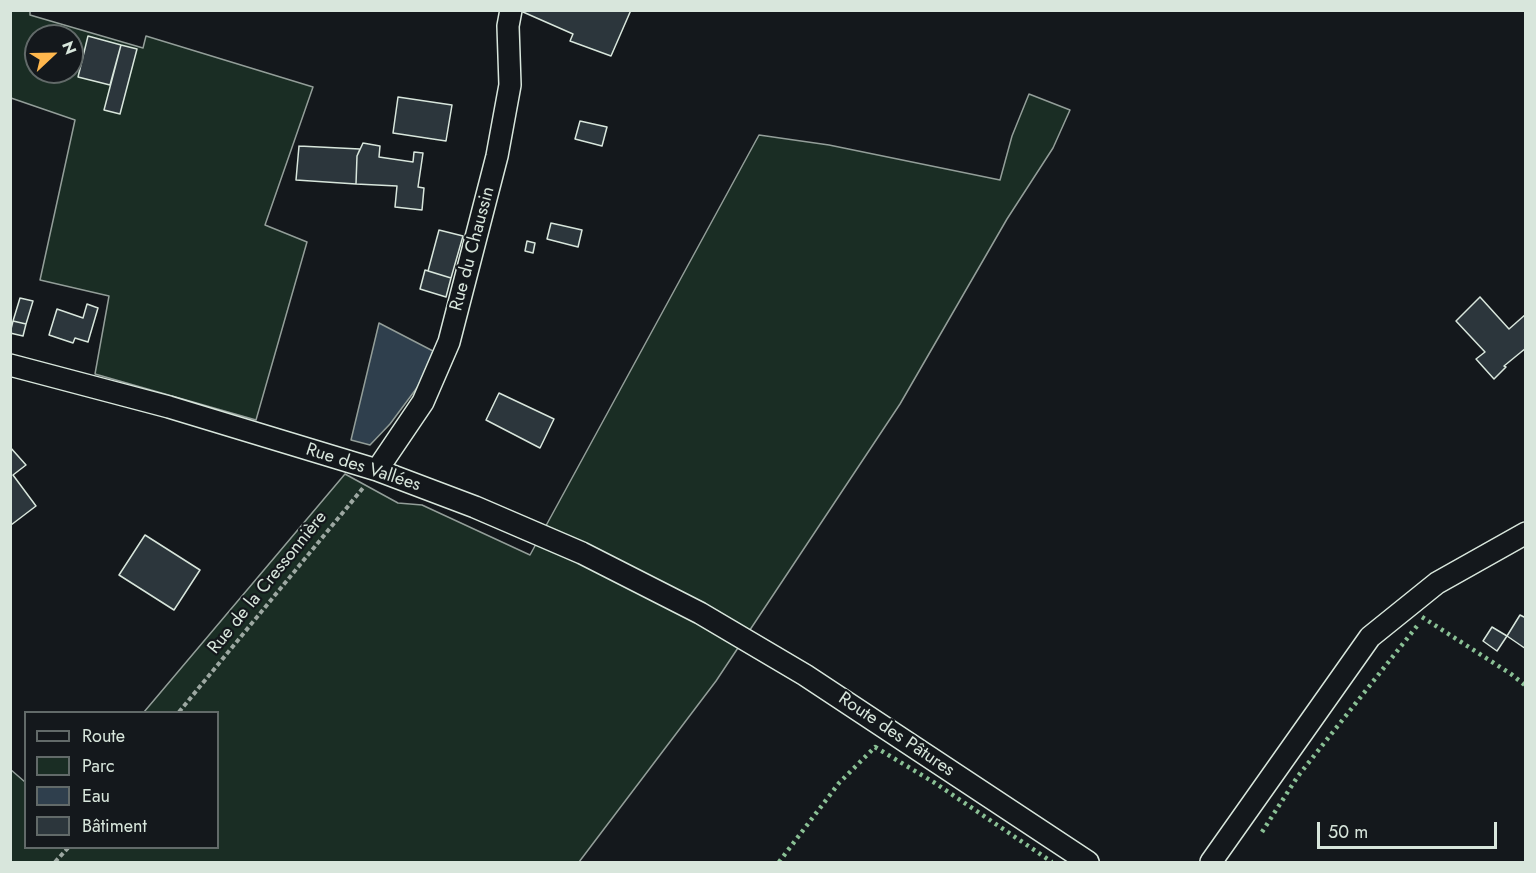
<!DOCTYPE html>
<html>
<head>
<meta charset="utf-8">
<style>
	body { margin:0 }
	#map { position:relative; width:1536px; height:873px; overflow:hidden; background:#14181c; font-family:Jost,sans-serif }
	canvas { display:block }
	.frame { position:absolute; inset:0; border:12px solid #d8e6dc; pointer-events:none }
	.legend { position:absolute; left:24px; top:711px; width:195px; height:138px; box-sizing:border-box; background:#14181c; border:2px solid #626a69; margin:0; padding:8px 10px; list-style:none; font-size:18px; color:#d8e6dc }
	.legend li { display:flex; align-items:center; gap:12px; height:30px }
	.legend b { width:30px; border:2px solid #626a69 }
	.north { position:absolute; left:24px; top:24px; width:60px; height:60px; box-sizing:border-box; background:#14181c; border:2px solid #626a69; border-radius:50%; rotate:68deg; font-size:16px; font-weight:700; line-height:24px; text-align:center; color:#d8e6dc }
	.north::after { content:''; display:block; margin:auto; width:21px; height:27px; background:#ffb74d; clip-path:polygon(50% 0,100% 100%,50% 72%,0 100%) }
	.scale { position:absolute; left:1317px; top:822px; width:180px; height:27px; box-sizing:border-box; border:3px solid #d8e6dc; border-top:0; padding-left:8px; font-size:18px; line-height:21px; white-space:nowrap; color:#d8e6dc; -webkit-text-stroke:4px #14181c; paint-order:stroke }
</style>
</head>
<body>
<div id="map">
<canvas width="1536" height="873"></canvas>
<div class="frame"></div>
<ul class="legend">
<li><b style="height:8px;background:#14181c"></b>Route</li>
<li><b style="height:16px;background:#1a2d24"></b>Parc</li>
<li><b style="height:16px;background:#2f3f4d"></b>Eau</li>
<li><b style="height:16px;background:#2c363c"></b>Bâtiment</li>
</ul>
<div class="north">N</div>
<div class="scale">50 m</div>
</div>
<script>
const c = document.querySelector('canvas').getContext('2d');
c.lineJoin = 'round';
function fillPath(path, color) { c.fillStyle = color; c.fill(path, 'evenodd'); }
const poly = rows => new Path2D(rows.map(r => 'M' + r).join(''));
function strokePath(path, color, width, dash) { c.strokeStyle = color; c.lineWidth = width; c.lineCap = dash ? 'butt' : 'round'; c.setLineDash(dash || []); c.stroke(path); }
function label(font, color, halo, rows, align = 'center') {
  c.font = font + ' Jost,sans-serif'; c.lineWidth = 4.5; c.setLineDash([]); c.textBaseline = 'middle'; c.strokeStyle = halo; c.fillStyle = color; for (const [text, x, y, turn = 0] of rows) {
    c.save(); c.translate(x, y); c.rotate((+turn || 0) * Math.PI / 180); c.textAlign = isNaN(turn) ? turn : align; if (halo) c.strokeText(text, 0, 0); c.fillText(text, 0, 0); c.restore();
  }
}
const green = poly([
	[11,10,30,11,30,15,143,48,146,36,313,87,265,225,307,242,256,420,95,374,109,296,40,280,75,120,11,98,11,10],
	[36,36,72,36,72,72,36,72,36,36],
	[1029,94,1070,110,1053,148,1007,219,900,404,716,681,579,862,11,862,10,769,25,782,26,848,218,848,218,712,144,712,345,474,398,503,422,505,530,555,759,135,829,145,1000,180,1012,136,1029,94]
]);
const water = poly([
	[379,323,433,351,425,377,390,424,370,445,351,440,379,323]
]);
const building = poly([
	[524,10,631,10,611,56,570,41,573,34,523,12,524,10],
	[88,36,121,45,110,85,78,77,88,36],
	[121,45,137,49,120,114,104,110,121,45],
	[398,97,452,105,446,141,393,133,398,97],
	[580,121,607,127,602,146,575,139,580,121],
	[363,143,380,146,379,157,413,162,414,152,423,153,418,187,424,188,422,210,395,207,397,186,356,184,357,156,363,143],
	[299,146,360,149,357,156,356,184,296,180,299,146],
	[551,223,582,230,578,247,547,239,551,223],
	[439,230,463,236,451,278,428,271,439,230],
	[527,241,535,243,533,253,525,251,527,241],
	[425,270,451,278,446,297,420,289,425,270],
	[1480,297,1509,329,1526,314,1526,348,1504,366,1506,367,1494,379,1476,359,1485,352,1456,321,1480,297],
	[20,298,33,301,26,324,13,321,20,298],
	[87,304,98,308,88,342,75,338,73,343,49,335,57,309,83,318,87,304],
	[13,321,26,324,23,336,10,333,13,321],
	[499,393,554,419,540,448,486,420,499,393],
	[10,447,26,465,13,475,36,506,11,525,10,447],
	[145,535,200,570,174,610,119,575,145,535],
	[1520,615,1526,618,1526,649,1507,636,1520,615],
	[1492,627,1507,636,1497,651,1483,641,1492,627]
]);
const path = poly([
	[179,712,363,488],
	[55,862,68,848]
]);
const street = poly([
	[10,365,169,407,377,470,475,507,582,553,700,613,805,675,1088,862],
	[377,470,423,402,449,342,497,156,510,85,508,26,511,10],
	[1211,862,1370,637,1437,583,1526,533]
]);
const hedge = poly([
	[1422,617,1511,674,1526,686],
	[1262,832,1298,776,1417,626],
	[779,862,839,783,875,747,935,783,1052,862]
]);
const streetNames = [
	["Rue du Chaussin",473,249,-75],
	["Rue des Vallées",363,468,18],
	["Rue de la Cressonnière",268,583,-51],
	["Route des Pâtures",896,735,34]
];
fillPath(green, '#1a2d24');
strokePath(green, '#939e99', 1.5);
fillPath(water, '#2f3f4d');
strokePath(water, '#939e99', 1.5);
fillPath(building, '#2c363c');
strokePath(building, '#d8e6dc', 1.5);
strokePath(street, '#d8e6dc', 24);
strokePath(path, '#9da8a2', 4, [4.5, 3]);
strokePath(street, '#14181c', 21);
strokePath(hedge, '#8ac095', 4.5, [3, 4.5]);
label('18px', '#d8e6dc', '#14181c', streetNames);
</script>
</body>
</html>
